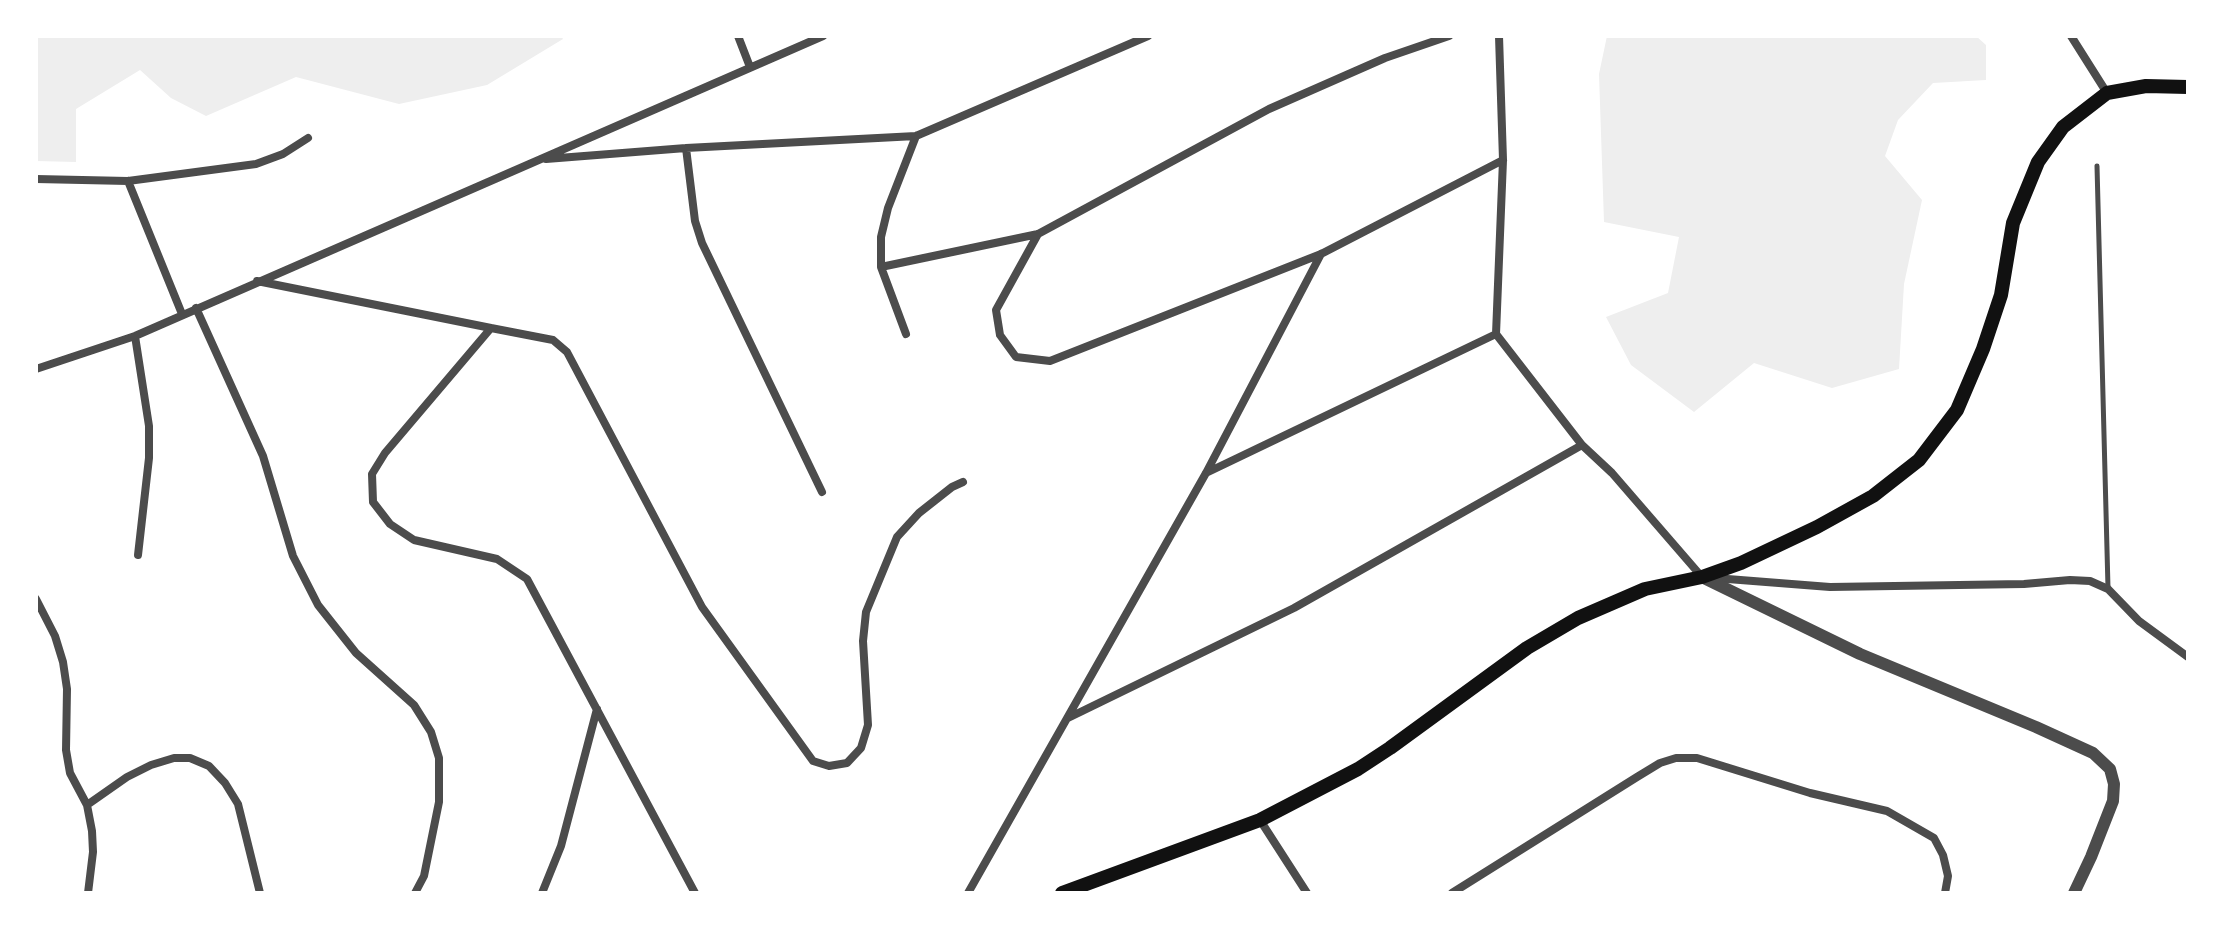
<!DOCTYPE html>
<html>
<head>
<meta charset="utf-8">
<style>
	body { margin:0 }
	#map { position:relative; width:2224px; height:929px; overflow:hidden; background:#fff; font-family:Poppins,sans-serif }
	canvas { display:block }
	.frame { position:absolute; inset:0; border:38px solid #fff; pointer-events:none }
</style>
</head>
<body>
<div id="map">
<canvas width="2224" height="929"></canvas>
<div class="frame"></div>
</div>
<script>
const c = document.querySelector('canvas').getContext('2d');
c.lineJoin = 'round';
function fillPath(path, color) { c.fillStyle = color; c.fill(path, 'evenodd'); }
const poly = rows => new Path2D(rows.map(r => 'M' + r).join(''));
function strokePath(path, color, width, dash) { c.strokeStyle = color; c.lineWidth = width; c.lineCap = dash ? 'butt' : 'round'; c.setLineDash(dash || []); c.stroke(path); }
const green = poly([
	[36,36,561,36,563,39,487,85,399,104,296,77,206,116,171,98,140,70,76,109,76,162,36,161],
	[1607,36,1976,36,1986,45,1986,80,1933,83,1898,120,1885,156,1922,200,1904,284,1899,369,1832,388,1754,363,1694,412,1631,365,1606,317,1668,293,1679,237,1604,222,1599,74]
]);
const service = poly([
	[2097,166,2108,588]
]);
const minor = poly([
	[738,36,750,67],
	[1499,36,1503,160,1496,334,1582,445,1612,473,1702,577,1830,587,2024,584,2070,580,2090,581,2108,589,2139,621,2188,657],
	[2071,36,2107,93],
	[686,148,695,221,702,243,822,492],
	[546,159,686,148,916,136,1148,36],
	[36,179,128,181,256,164,283,154,308,138],
	[128,181,182,314],
	[1038,234,996,310,1000,335,1016,357,1050,361,1321,254,1503,160],
	[881,267,1038,234,1269,109,1385,58,1449,36],
	[257,281,491,328,385,453,372,474,373,502,390,524,414,540,497,559,527,579,695,893],
	[196,308,263,456,293,556,318,605,356,653,414,705,431,732,439,758,439,802,424,876,415,893],
	[491,328,553,340,567,352,702,607,813,761,829,766,847,763,861,748,868,725,863,641,866,612,897,537,919,513,952,487,963,482],
	[906,334,881,267,881,237,888,208,916,136],
	[135,336,149,426,149,458,138,555],
	[36,369,135,336,823,36],
	[1206,473,1496,334],
	[36,599,55,636,63,662,67,689,66,750,70,773,87,805,92,831,93,852,88,893],
	[1068,718,1294,608,1582,445],
	[87,805,127,777,151,765,174,758,190,758,209,766,225,783,238,804,260,893],
	[1260,820,1307,893],
	[542,893,561,846,597,709],
	[968,893,1206,473,1321,254],
	[1452,893,1637,777,1660,763,1676,758,1697,758,1810,793,1887,811,1934,838,1943,855,1948,876,1945,893]
]);
const tertiary = poly([
	[1702,577,1860,654,2036,727,2093,753,2110,769,2114,784,2113,801,2091,857,2074,893]
]);
const secondary = poly([
	[1062,893,1260,820,1358,769,1390,748,1527,648,1578,618,1645,589,1702,577,1741,563,1817,527,1873,496,1919,460,1957,410,1983,349,2001,295,2013,223,2038,162,2063,127,2107,93,2146,86,2188,87]
]);
fillPath(green, '#eee');
strokePath(service, '#4c4c4c', 5);
strokePath(minor, '#4c4c4c', 8);
strokePath(tertiary, '#4c4c4c', 12);
strokePath(secondary, '#111', 14);
</script>
</body>
</html>
